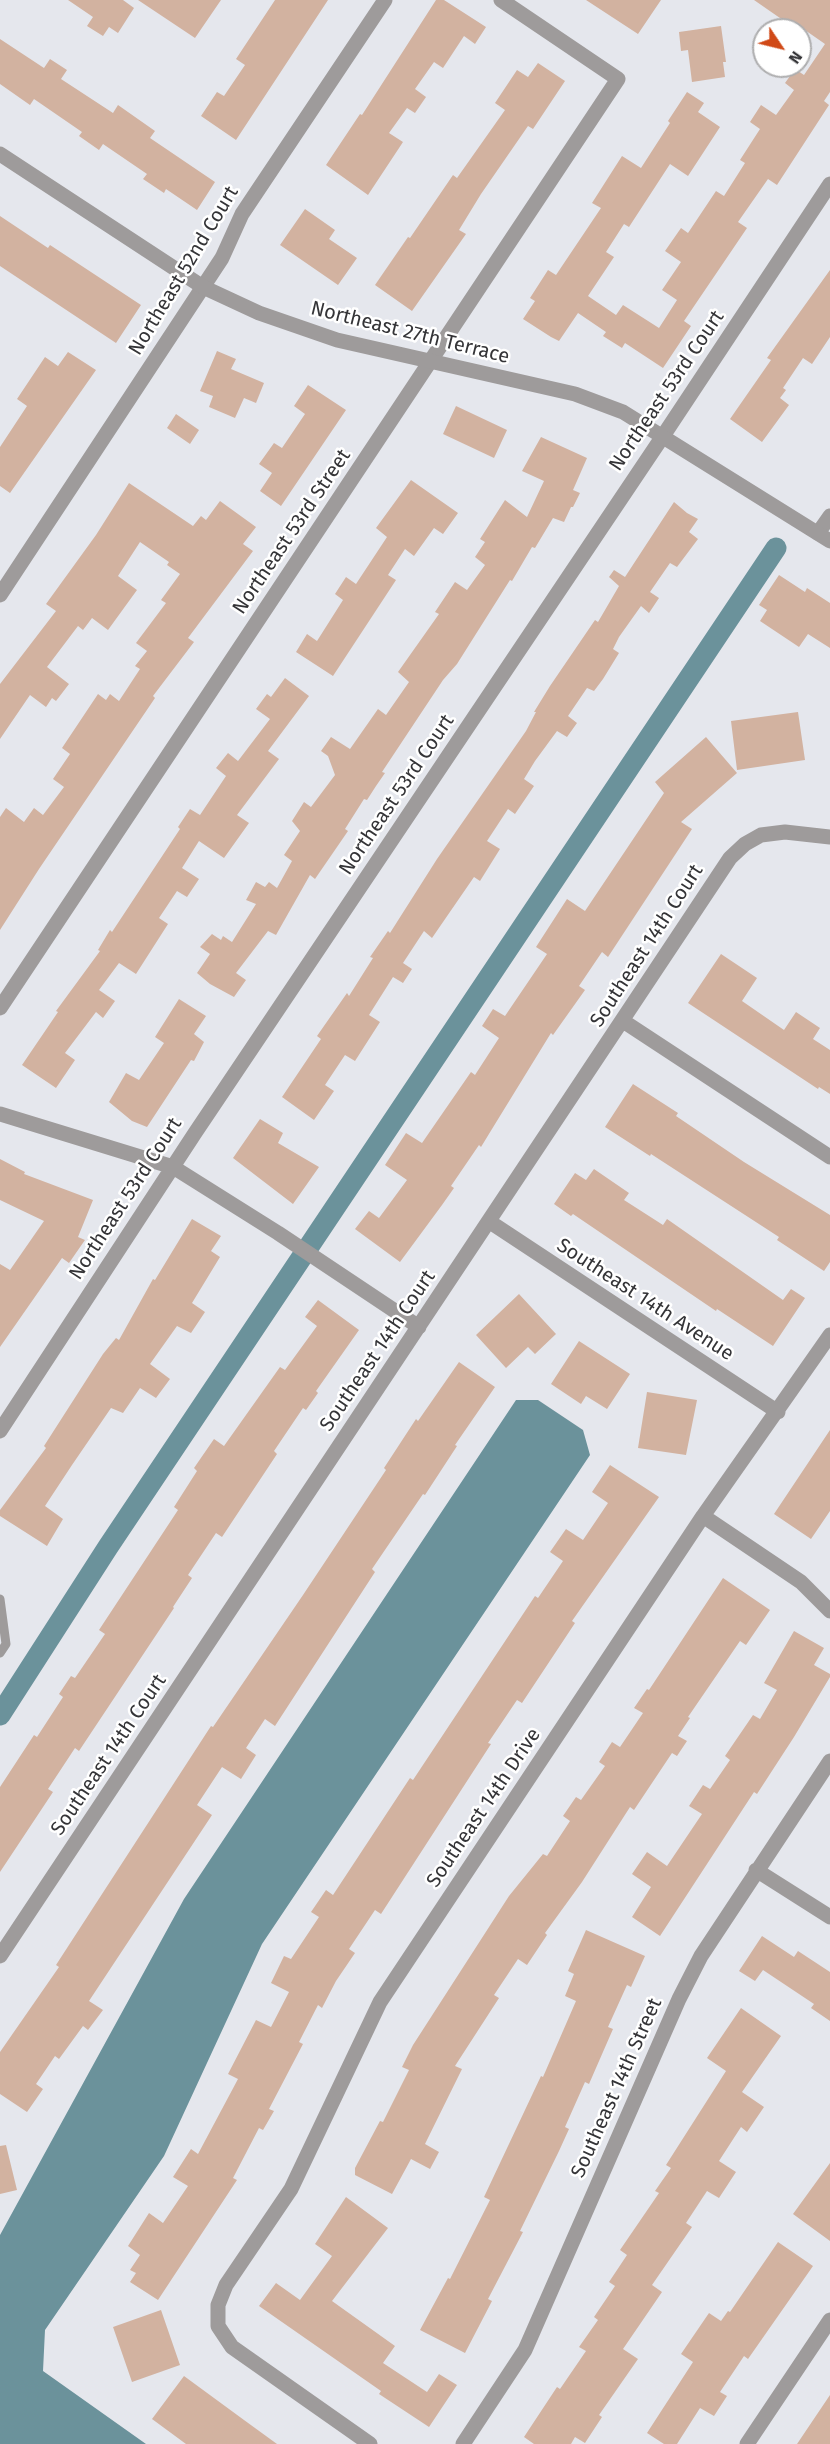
<!DOCTYPE html>
<html>
<head>
<meta charset="utf-8">
<style>
	body { margin:0 }
	#map { position:relative; width:830px; height:2444px; overflow:hidden; background:#e5e7ed; font-family:"Fira Sans",sans-serif }
	canvas { display:block }
	.north { position:absolute; left:752px; top:18px; width:60px; height:60px; box-sizing:border-box; background:#fff; border:2px solid #aeaeaf; border-radius:50%; rotate:125deg; font-size:16px; font-weight:700; line-height:24px; text-align:center; color:#343437 }
	.north::after { content:''; display:block; margin:auto; width:21px; height:27px; background:#d04917; clip-path:polygon(50% 0,100% 100%,50% 72%,0 100%) }
</style>
</head>
<body>
<div id="map">
<canvas width="830" height="2444"></canvas>
<div class="north">N</div>
</div>
<script>
const c = document.querySelector('canvas').getContext('2d');
c.lineJoin = 'round';
function fillPath(path, color) { c.fillStyle = color; c.fill(path, 'evenodd'); }
const poly = rows => new Path2D(rows.map(r => 'M' + r).join(''));
function strokePath(path, color, width, dash) { c.strokeStyle = color; c.lineWidth = width; c.lineCap = dash ? 'butt' : 'round'; c.setLineDash(dash || []); c.stroke(path); }
function label(font, color, halo, rows, align = 'center') {
  c.font = font + ' "Fira Sans",sans-serif'; c.lineWidth = 5; c.setLineDash([]); c.textBaseline = 'middle'; c.strokeStyle = halo; c.fillStyle = color; for (const [text, x, y, turn = 0] of rows) {
    c.save(); c.translate(x, y); c.rotate((+turn || 0) * Math.PI / 180); c.textAlign = isNaN(turn) ? turn : align; if (halo) c.strokeText(text, 0, 0); c.fillText(text, 0, 0); c.restore();
  }
}
const water = poly([
	[516,1400,538,1400,583,1430,590,1455,262,1944,164,2156,45,2330,43,2371,146,2444,0,2444,0,2235,184,1899]
]);
const canal = poly([
	[0,1715,108,1547,776,548]
]);
const building = poly([
	[68,0,123,0,134,8,118,33,109,27,103,36,87,26,93,17],
	[138,0,221,0,195,38],
	[275,0,328,0,236,140,201,116,217,92,224,96,245,65,236,59],
	[436,0,444,0,486,27,475,44,464,36,443,68,434,62,415,89,426,97,415,113,407,108,389,133,403,142,368,195,326,165,360,114,362,115],
	[586,0,661,0,638,34],
	[754,0,830,0,830,92,824,101,829,105,777,185,768,179,738,222,747,228,684,321,691,326,663,368,625,343,622,348,603,336,606,332,578,313,559,341,551,337,523,319,535,301,530,298,548,270,556,275,601,208,592,203,622,156,641,168,670,123,668,121,687,92,704,103,698,112,720,127,688,176,670,164,629,227,624,224,606,252,614,257,588,296,616,315,623,305,659,328,677,300,662,290,681,262,665,251,681,228,688,233,716,191,724,196,745,163,740,160,760,129,750,122,761,105,776,115,794,90,785,83,795,69,804,75,825,44,792,21,790,25],
	[721,26,726,62,723,62,725,77,692,82,688,50,681,51,679,32],
	[0,39,44,68,50,59,67,70,61,79,113,113,118,105,155,131,150,138,215,182,197,210,166,189,164,193,143,179,147,174,103,144,99,150,79,136,82,132,34,99,30,105,0,84],
	[538,63,565,81,533,129,528,126,481,194,459,230,466,234,412,311,375,285,408,237,410,238,453,175,457,178,505,110,495,103,517,70,528,77],
	[305,209,335,230,329,239,357,258,338,285,280,245],
	[0,216,48,248,50,245,141,305,116,343,0,266],
	[830,270,830,337,812,364,803,358,783,388,786,390,780,398,789,405,762,442,730,419,771,360,767,358],
	[217,351,236,359,231,369,264,383,256,403,244,398,235,418,209,407,213,396,200,391],
	[68,352,96,370,10,493,0,486,0,447,27,406,17,399,45,357,58,366],
	[308,385,346,410,281,506,260,491,272,473,259,464,274,443,282,448,305,414,294,406],
	[456,406,507,430,494,458,443,434],
	[176,414,199,430,190,444,167,428],
	[541,437,587,458,573,490,580,493,573,507,571,507,564,522,553,518,535,548,532,547,512,581,510,580,457,664,443,680,382,772,385,773,376,786,367,800,364,799,345,829,348,831,315,879,310,875,276,935,268,931,236,973,246,980,234,997,210,984,197,973,210,954,200,947,212,934,221,940,223,936,232,942,256,904,246,900,256,882,265,887,269,882,277,888,292,861,284,855,300,831,292,821,304,802,311,807,335,775,328,756,321,751,331,737,350,749,378,709,386,715,409,682,398,672,439,614,435,612,455,582,467,590,485,565,475,557,485,542,480,539,505,500,527,517,544,481,522,471],
	[411,480,458,513,443,534,434,528,414,556,405,549,388,575,396,580,333,676,296,652,307,634,317,641,343,600,335,594,346,577,356,584,387,537,376,528],
	[129,483,193,526,201,516,206,520,220,501,256,527,243,544,253,551,188,638,194,642,153,696,155,698,39,869,0,930,0,817,6,808,24,822,34,808,43,815,64,787,53,779,70,754,62,748,98,694,106,700,110,694,119,701,140,669,135,666,147,651,136,643,166,603,161,600,180,574,167,565,169,562,140,542,118,576,137,590,108,630,92,618,83,630,78,626,47,667,69,684,56,701,52,698,46,707,30,695,0,739,0,684,56,611,46,604,96,535],
	[674,502,687,513,698,519,689,532,698,539,677,567,670,563,650,592,659,598,649,613,641,606,619,637,613,649,619,653,603,679,594,691,587,688,568,716,577,723,567,737,557,731,535,761,524,779,534,786,515,814,508,809,487,841,500,849,480,881,474,877,432,938,424,931,403,963,412,969,403,983,393,977,369,1015,380,1022,355,1061,345,1055,325,1085,334,1091,314,1120,282,1097,321,1039,317,1036,347,993,349,996,373,958,370,957,388,931,390,933,437,859,526,731,536,712,534,712,550,686,595,620,598,622,619,586,609,577,614,570,625,577],
	[779,575,805,592,807,588,830,603,830,648,808,634,799,647,760,621,767,610,759,605],
	[285,678,309,696,268,751,279,759,237,815,249,823,224,858,199,841,182,868,199,879,187,897,177,891,159,918,168,924,136,974,119,963,99,990,115,1001,103,1018,96,1012,65,1053,75,1060,56,1088,22,1065,58,1012,56,1011,100,951,98,950,110,930,112,932,180,829,178,827,190,809,200,815,226,776,216,768,228,753,238,761,270,719,256,709,267,694,271,697],
	[798,712,805,760,737,770,731,721],
	[706,737,737,773,681,822,692,829,608,957,602,952,579,986,585,990,553,1035,551,1033,492,1129,481,1147,479,1145,451,1186,454,1188,442,1205,400,1262,355,1229,369,1211,379,1218,407,1180,385,1165,406,1133,422,1143,471,1072,475,1075,499,1038,482,1026,493,1009,505,1016,547,954,536,947,567,899,585,911,664,793,655,782],
	[721,954,757,978,742,1001,784,1030,796,1012,820,1028,813,1039,830,1050,830,1094,819,1087,818,1089,688,1003],
	[179,999,206,1016,194,1034,204,1042,194,1061,191,1060,147,1127,132,1121,109,1102,126,1073,139,1080,164,1043,155,1037],
	[633,1084,678,1113,676,1116,744,1162,830,1215,830,1262,824,1271,777,1240,779,1237,651,1154,650,1156,605,1127],
	[260,1119,283,1133,278,1143,319,1167,293,1204,233,1158],
	[0,1159,25,1172,24,1174,93,1200,78,1237,85,1240,69,1263,62,1258,0,1347,0,1264,10,1270,44,1221,0,1200],
	[594,1169,629,1193,624,1200,663,1225,667,1219,783,1300,791,1289,805,1298,773,1346,717,1309,716,1311,573,1214,571,1216,554,1204,575,1173,586,1180],
	[192,1219,221,1236,211,1251,220,1257,192,1303,205,1312,191,1333,177,1326,150,1364,170,1379,156,1398,140,1388,123,1413,111,1408,72,1465,45,1506,63,1519,47,1546,0,1516,0,1510,46,1448,44,1446,103,1354,116,1338,119,1340,153,1279,155,1280],
	[519,1294,556,1334,535,1354,528,1347,506,1368,476,1335],
	[318,1300,359,1330,316,1391,318,1393,306,1410,303,1408,274,1451,277,1454,222,1537,216,1533,188,1575,192,1578,173,1607,174,1608,79,1751,75,1748,48,1789,53,1792,0,1872,0,1787,34,1735,37,1737,63,1697,59,1694,71,1676,75,1678,105,1634,99,1630,178,1510,174,1507,197,1471,194,1468,214,1439,224,1446,280,1367,285,1370,317,1326,305,1317],
	[579,1341,630,1374,607,1409,586,1396,581,1404,551,1384],
	[459,1362,495,1387,455,1445,457,1446,425,1495,423,1494,372,1569,375,1572,275,1726,265,1719,246,1748,256,1755,241,1779,222,1767,197,1805,212,1815,89,2001,103,2010,88,2030,83,2026,59,2059,55,2056,36,2084,43,2089,27,2112,0,2094,0,2052,59,1967,56,1965,211,1726,213,1727,303,1595,386,1470,384,1468,416,1419,418,1421],
	[647,1392,697,1400,686,1455,638,1448],
	[830,1430,830,1511,811,1539,774,1514],
	[610,1465,659,1497,572,1621,575,1623,522,1703,517,1700,488,1743,491,1744,381,1914,375,1910,349,1949,355,1953,336,1981,322,2008,318,2005,299,2042,303,2044,269,2109,274,2111,263,2130,259,2128,233,2178,237,2180,158,2300,130,2282,136,2273,130,2270,140,2255,128,2246,149,2213,163,2223,188,2186,173,2177,191,2149,198,2154,238,2079,228,2074,256,2020,271,2027,289,1992,271,1983,284,1956,291,1959,319,1917,311,1912,326,1890,333,1895,410,1778,413,1780,535,1596,538,1598,563,1561,550,1552,566,1529,583,1540,608,1503,592,1492],
	[723,1578,770,1610,746,1645,740,1641,688,1717,690,1718,678,1736,687,1741,677,1756,672,1753,634,1810,630,1807,582,1882,545,1933,547,1935,527,1965,518,1959,494,1995,499,1998,455,2066,462,2069,425,2144,439,2152,430,2169,411,2159,392,2194,355,2175,355,2168,380,2121,383,2122,409,2070,402,2067,413,2045,509,1896,543,1854,547,1856,570,1821,563,1816,576,1797,581,1800,605,1766,599,1762,612,1742,620,1747,643,1713,634,1708,647,1689,649,1690],
	[794,1631,824,1648,814,1665,830,1674,830,1677,794,1737,757,1794,754,1792,660,1936,632,1917,651,1887,632,1874,647,1852,667,1866,702,1814,689,1806,703,1785,710,1789,730,1760,725,1756,753,1715,760,1719,777,1690,764,1683],
	[586,1930,645,1956,631,1987,627,1985,608,2027,613,2029,589,2084,585,2082,565,2127,569,2129,559,2151,520,2231,523,2232,488,2299,492,2301,465,2353,420,2330,448,2278,450,2279,490,2200,484,2197,541,2076,543,2077,576,2001,565,1996,574,1974,568,1971],
	[762,1936,794,1957,798,1951,830,1972,830,2021,811,2008,814,2004,763,1970,755,1981,739,1971],
	[741,2008,781,2036,742,2092,764,2107,747,2132,741,2127,719,2161,736,2172,719,2198,707,2191,686,2223,692,2227,652,2285,662,2292,623,2349,638,2359,599,2415,602,2417,585,2443,575,2437,571,2444,534,2444,524,2437,557,2387,560,2389,586,2351,579,2347,598,2320,594,2317,615,2286,609,2282,627,2255,620,2250,659,2193,655,2191,671,2168,666,2165,726,2071,707,2058],
	[6,2145,17,2190,0,2194,0,2146],
	[830,2163,830,2241,793,2214],
	[346,2197,388,2228,332,2301,395,2346,383,2363,427,2392,439,2374,457,2385,429,2427,379,2394,381,2391,259,2306,276,2283,300,2300,332,2256,315,2244],
	[778,2242,813,2266,748,2359,744,2356,720,2392,727,2396,714,2416,700,2408,677,2444,664,2444,647,2433,693,2362,681,2354,709,2313,721,2321,728,2311,730,2312],
	[161,2310,180,2365,132,2382,113,2327],
	[184,2376,244,2420,277,2444,186,2444,152,2419],
	[830,2395,830,2444,797,2444]
]);
const service = poly([
	[0,1599,6,1644,0,1653]
]);
const minor = poly([
	[818,533,830,516],
	[0,595,222,258,242,214,385,0],
	[0,1008,618,79,501,0],
	[623,1021,830,1157],
	[0,1114,173,1167,278,1233,419,1327],
	[490,1222,778,1412],
	[0,1431,195,1133,663,436,830,184],
	[703,1516,801,1582,830,1611],
	[756,1870,830,1917],
	[0,1956,730,858,745,844,761,835,785,832,830,837],
	[370,2444,232,2347,218,2326,218,2305,226,2285,291,2189,380,2002,703,1516,830,1335],
	[463,2444,525,2350,679,1999,701,1956,830,1761],
	[747,2444,830,2320]
]);
const tertiary = poly([
	[0,154,203,287,259,313,337,340,575,394,623,412,830,541]
]);
const streetNames = [
	["Northeast 52nd Court",184,271,-59],
	["Northeast 27th Terrace",410,333,14],
	["Northeast 53rd Court",667,391,-56],
	["Northeast 53rd Street",292,532,-56],
	["Northeast 53rd Court",397,795,-56],
	["Southeast 14th Court",647,946,-57],
	["Northeast 53rd Court",126,1199,-57],
	["Southeast 14th Avenue",645,1300,33],
	["Southeast 14th Court",378,1351,-56],
	["Southeast 14th Court",109,1755,-56],
	["Southeast 14th Drive",484,1808,-56],
	["Southeast 14th Street",617,2088,-66]
];
fillPath(water, '#6b929b');
strokePath(canal, '#6b929b', 21);
fillPath(building, '#d2b2a0');
strokePath(service, '#9e9b9b', 9);
strokePath(minor, '#9e9b9b', 15);
strokePath(tertiary, '#9e9b9b', 15);
label('20px', '#343437', '#fff', streetNames);
</script>
</body>
</html>
